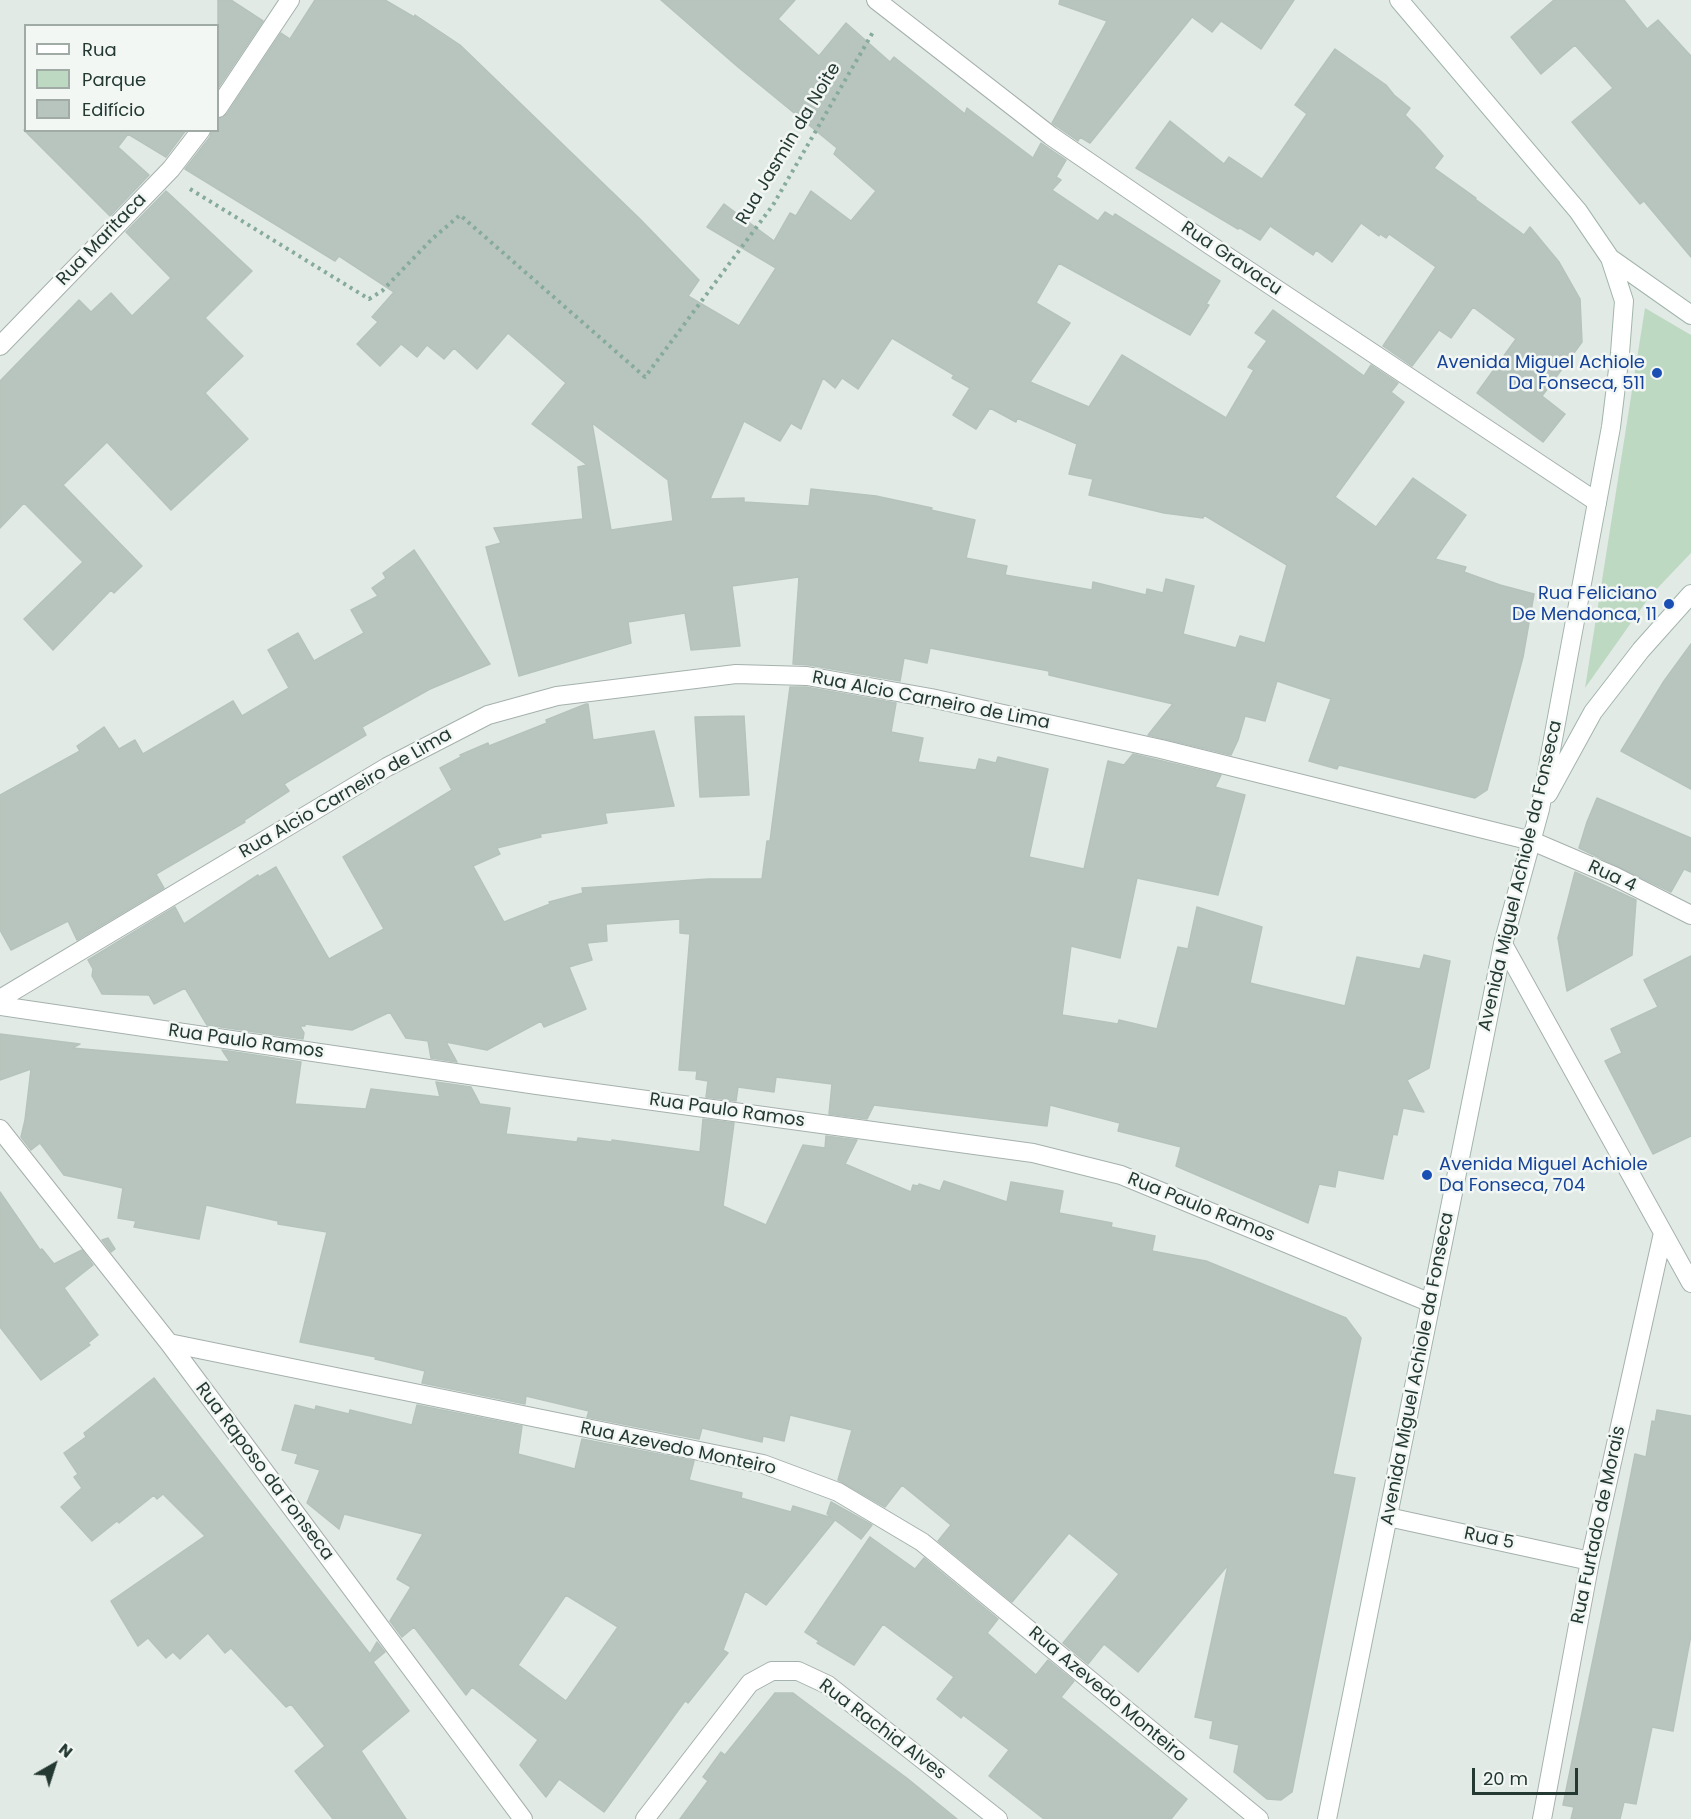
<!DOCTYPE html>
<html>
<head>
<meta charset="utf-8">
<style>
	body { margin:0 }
	#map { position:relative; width:1691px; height:1819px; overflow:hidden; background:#e2eae6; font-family:Poppins,sans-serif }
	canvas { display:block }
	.legend { position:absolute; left:24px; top:24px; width:195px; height:108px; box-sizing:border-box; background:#f2f7f4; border:2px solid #a0aba6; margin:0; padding:8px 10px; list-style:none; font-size:18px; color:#243932 }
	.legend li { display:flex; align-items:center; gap:12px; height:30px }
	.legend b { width:30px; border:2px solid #a0aba6 }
	.north { position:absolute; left:24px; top:1735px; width:60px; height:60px; -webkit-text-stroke:4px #f2f7f4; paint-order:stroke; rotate:39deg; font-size:16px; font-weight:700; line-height:24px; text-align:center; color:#243932 }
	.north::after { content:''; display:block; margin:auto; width:21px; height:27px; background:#243932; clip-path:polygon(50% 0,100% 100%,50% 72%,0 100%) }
	.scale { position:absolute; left:1472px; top:1768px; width:106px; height:27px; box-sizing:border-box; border:3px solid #243932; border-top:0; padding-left:8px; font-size:18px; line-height:21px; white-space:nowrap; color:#243932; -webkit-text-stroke:4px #f2f7f4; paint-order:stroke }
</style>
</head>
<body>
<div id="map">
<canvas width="1691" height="1819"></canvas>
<ul class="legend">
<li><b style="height:8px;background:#fff"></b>Rua</li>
<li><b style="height:16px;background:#bdd9c2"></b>Parque</li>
<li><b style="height:16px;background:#b8c5bf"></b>Edifício</li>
</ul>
<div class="north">N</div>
<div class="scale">20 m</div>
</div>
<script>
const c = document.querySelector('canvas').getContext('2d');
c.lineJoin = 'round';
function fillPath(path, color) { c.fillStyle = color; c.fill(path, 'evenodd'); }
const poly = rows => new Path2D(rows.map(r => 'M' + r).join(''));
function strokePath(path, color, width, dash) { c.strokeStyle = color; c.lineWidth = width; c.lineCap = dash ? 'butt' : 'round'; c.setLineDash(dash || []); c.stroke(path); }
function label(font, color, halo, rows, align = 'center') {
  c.font = font + ' Poppins,sans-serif'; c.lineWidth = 5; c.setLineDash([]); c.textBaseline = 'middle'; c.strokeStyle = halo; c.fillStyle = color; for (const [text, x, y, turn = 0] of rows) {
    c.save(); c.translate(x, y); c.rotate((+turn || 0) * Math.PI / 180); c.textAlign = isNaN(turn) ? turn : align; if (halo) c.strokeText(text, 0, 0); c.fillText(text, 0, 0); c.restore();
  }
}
const green = poly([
	[1645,308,1691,335,1691,553,1650,596,1585,688]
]);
const building = poly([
	[218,0,231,0,263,21,218,88,218,0],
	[315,0,385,0,414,17,415,15,460,45,640,219,699,280,688,296,739,326,776,268,707,227,724,204,774,241,790,213,796,216,811,191,851,221,876,191,834,154,837,148,738,67,661,0,795,0,778,19,819,56,846,23,890,62,894,57,965,114,967,108,1033,158,1041,143,1066,160,1056,177,1061,180,1052,190,1098,221,1105,212,1113,217,1115,214,1220,281,1206,304,1209,305,1190,335,1059,263,1036,303,1070,323,1030,382,1089,407,1122,355,1226,418,1254,370,1248,367,1267,341,1255,333,1273,310,1364,376,1371,365,1398,383,1391,392,1404,402,1335,497,1376,527,1413,478,1466,515,1435,559,1466,567,1464,572,1500,585,1534,594,1523,657,1487,790,1475,798,1339,765,1337,769,1309,761,1331,699,1277,681,1265,721,1245,716,1238,740,1231,755,1148,735,1173,704,1049,675,1049,671,930,648,927,663,904,658,900,681,809,665,793,664,799,577,732,586,740,646,691,650,685,613,628,622,631,643,519,676,486,547,501,543,494,528,583,519,578,467,587,465,532,424,566,383,508,333,477,369,454,348,444,359,427,345,417,357,401,344,380,366,357,344,378,322,372,317,394,292,339,256,335,261,185,169,210,137,212,130,218,130,218,119,227,114,281,33,290,39,315,0],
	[892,338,954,375,952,378,970,388,953,415,976,429,990,408,1016,422,1017,418,1077,444,1069,474,1093,479,1089,495,1164,513,1203,518,1204,515,1287,565,1265,643,1240,636,1236,648,1183,634,1194,586,1166,579,1163,593,1147,589,1146,595,1093,582,1092,590,1005,575,1007,566,966,558,975,520,931,510,932,508,876,496,811,489,809,506,744,502,744,498,710,499,744,421,780,441,791,423,801,429,823,378,835,388,842,378,858,389,892,338],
	[592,423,668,480,673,521,611,530,592,423],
	[1060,0,1294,0,1261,49,1221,21,1212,32,1192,17,1090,143,1080,137,1078,141,1052,123,1107,21,1059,4,1060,0],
	[1554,0,1624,0,1647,29,1658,20,1691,56,1691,257,1644,201,1640,204,1572,122,1613,88,1575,45,1541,74,1511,37,1554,0],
	[1335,49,1386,85,1394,95,1410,108,1405,115,1420,130,1443,156,1434,168,1476,198,1475,199,1524,235,1530,227,1559,262,1580,299,1582,342,1542,396,1565,414,1543,442,1477,393,1516,339,1473,307,1451,338,1439,330,1412,366,1383,346,1436,267,1389,234,1386,238,1380,234,1379,236,1361,223,1332,262,1316,250,1313,255,1270,226,1260,240,1240,228,1238,229,1136,168,1170,121,1224,164,1229,157,1262,179,1307,114,1295,105,1335,49],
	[24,130,186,130,166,157,128,134,118,147,149,175,110,216,24,130],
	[166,191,252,271,205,318,243,356,205,393,248,439,171,510,107,442,63,485,142,566,114,593,111,590,53,650,24,619,83,562,24,503,0,528,0,381,79,300,91,312,111,293,132,316,171,278,126,232,166,191],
	[414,550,490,664,430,689,362,727,366,735,284,784,289,791,243,821,245,822,156,874,164,888,77,940,68,921,11,950,0,930,0,795,80,751,77,746,104,727,119,749,135,740,143,754,233,701,242,716,289,688,268,650,298,633,314,661,364,633,351,610,378,596,372,588,386,578,383,573,414,550],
	[1691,644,1691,789,1621,751,1664,681,1691,644],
	[790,687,806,687,896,703,891,732,923,738,918,762,976,770,979,759,996,763,998,757,1048,769,1029,857,1084,869,1108,761,1124,765,1133,754,1221,775,1215,787,1245,795,1218,895,1137,878,1120,958,1071,946,1062,1015,1118,1024,1119,1020,1157,1029,1178,947,1188,949,1197,907,1262,927,1250,983,1345,1006,1357,957,1420,969,1424,955,1450,961,1429,1068,1407,1080,1424,1112,1403,1108,1397,1135,1393,1134,1383,1179,1338,1170,1335,1187,1319,1184,1308,1223,1176,1166,1181,1147,1118,1131,1120,1123,1050,1105,1047,1126,874,1105,867,1119,829,1114,832,1084,776,1077,774,1092,738,1087,736,1101,706,1097,708,1081,696,1079,697,1071,679,1070,690,934,680,933,680,919,606,924,607,941,587,943,592,960,569,967,586,1009,544,1027,541,1021,487,1050,446,1042,457,1062,431,1058,428,1041,406,1038,390,1012,352,1030,305,1024,305,1026,300,1026,304,1033,303,1039,207,1025,185,988,154,1004,149,995,102,994,92,976,93,969,88,960,175,907,184,924,258,875,259,877,276,867,329,959,384,929,343,857,452,790,440,768,461,757,460,755,488,743,489,746,547,723,546,720,586,704,588,704,593,740,654,731,674,806,605,813,607,823,540,834,541,837,497,848,500,854,473,866,504,922,550,904,549,902,583,893,582,888,708,879,762,879,767,841,770,841,790,687],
	[744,716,749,795,700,797,695,717,744,716],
	[1597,798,1691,838,1691,872,1684,869,1671,892,1579,848,1587,822,1597,798],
	[1575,872,1636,900,1632,955,1567,991,1558,938,1575,872],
	[1691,956,1691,1136,1653,1154,1605,1061,1622,1053,1611,1029,1658,1007,1644,980,1691,956],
	[0,1034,80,1044,72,1048,230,1062,222,1050,301,1062,295,1104,366,1109,371,1089,440,1097,436,1082,471,1087,480,1104,510,1108,506,1134,577,1142,578,1138,612,1142,612,1140,700,1152,703,1119,734,1123,723,1206,766,1225,803,1145,825,1148,826,1136,857,1140,845,1164,911,1192,913,1185,918,1186,919,1184,940,1191,944,1181,1007,1202,1011,1182,1063,1191,1059,1213,1112,1223,1111,1227,1155,1236,1152,1251,1206,1261,1346,1318,1361,1338,1333,1474,1355,1478,1292,1792,1281,1800,1267,1799,1234,1772,1239,1745,1210,1738,1213,1721,1195,1717,1228,1565,1138,1672,1104,1644,1088,1664,1063,1643,1119,1574,1069,1533,1012,1602,938,1541,951,1525,902,1485,885,1507,838,1480,852,1430,790,1415,784,1441,763,1436,762,1442,702,1428,699,1439,587,1417,589,1411,526,1396,525,1404,422,1383,425,1371,375,1359,376,1357,300,1342,327,1232,278,1224,278,1221,206,1205,199,1239,134,1227,136,1221,118,1218,123,1188,64,1175,40,1143,31,1150,21,1137,25,1120,31,1069,0,1080,0,1034],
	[0,1192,40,1250,42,1249,54,1264,82,1250,93,1265,64,1288,98,1335,88,1343,90,1345,41,1380,0,1327,0,1192],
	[108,1238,115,1249,111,1252,102,1240,108,1238],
	[154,1378,370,1654,377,1642,385,1652,373,1662,409,1711,361,1751,406,1819,333,1819,295,1771,325,1746,291,1704,286,1707,231,1648,225,1653,208,1633,180,1659,173,1652,166,1658,148,1638,138,1646,111,1601,205,1536,163,1494,157,1499,154,1495,119,1523,117,1521,92,1541,61,1507,82,1488,74,1477,78,1474,64,1453,86,1437,84,1433,154,1378],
	[295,1405,315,1410,316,1406,349,1414,350,1410,412,1425,417,1405,522,1426,518,1454,575,1469,582,1439,694,1461,689,1480,742,1493,741,1498,791,1512,793,1506,832,1518,827,1514,831,1502,872,1525,861,1539,835,1520,766,1605,745,1591,723,1650,728,1653,688,1703,685,1701,604,1812,559,1779,546,1797,520,1765,538,1740,472,1687,466,1695,414,1627,402,1637,390,1621,411,1587,397,1579,423,1534,344,1514,339,1529,307,1503,320,1470,295,1463,298,1454,282,1450,295,1405],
	[566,1595,618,1627,566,1701,518,1665,566,1595],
	[1657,1410,1691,1416,1691,1635,1673,1731,1652,1727,1636,1804,1624,1802,1620,1819,1571,1819,1574,1807,1563,1805,1626,1499,1635,1454,1646,1457,1652,1421,1655,1422,1657,1410],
	[870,1537,915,1569,924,1558,998,1619,987,1633,1036,1675,1048,1660,1074,1681,1061,1697,1187,1799,1171,1819,1044,1819,989,1776,1009,1750,963,1715,961,1718,937,1699,954,1677,883,1624,854,1665,817,1643,819,1641,805,1632,870,1537],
	[775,1693,793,1693,908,1779,957,1819,680,1819,708,1781,703,1777,721,1752,725,1755,775,1693]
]);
const path = poly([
	[190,189,369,299,382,291,432,239,460,215,645,377,773,205,873,32]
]);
const street = poly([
	[876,0,1051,136,1210,245,1597,502],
	[218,108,290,0],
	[0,346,171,169,201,130],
	[1503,944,1691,1283],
	[0,999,387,767,488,715,557,696,736,674,807,676,931,698,1161,749,1532,841,1614,876,1691,915],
	[0,1006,537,1085,1033,1153,1121,1175,1431,1303],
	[0,1129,169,1343,523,1819],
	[169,1343,763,1464,838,1492,922,1542,1259,1819],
	[1388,1517,1590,1561],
	[645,1819,750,1683,772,1671,798,1671,828,1685,998,1819],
	[1542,1819,1590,1561,1663,1233]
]);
const secondary = poly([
	[1610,258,1691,315],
	[1548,794,1593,712,1641,650,1691,594],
	[1327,1819,1503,944,1540,809,1611,427,1620,353,1624,301,1610,258,1578,211,1399,0]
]);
const markers = [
	[1657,373,6,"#1a4fb4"],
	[1669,604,6,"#1a4fb4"],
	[1427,1175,6,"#1a4fb4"]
];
const streetNames = [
	["Rua Jasmin da Noite",789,144,-59],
	["Rua Maritaca",102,240,-46],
	["Rua Gravacu",1231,259,34],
	["Rua Alcio Carneiro de Lima",931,701,11],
	["Rua Alcio Carneiro de Lima",346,794,-30],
	["Avenida Miguel Achiole da Fonseca",1521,876,-77],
	["Rua 4",1612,877,25],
	["Rua Paulo Ramos",246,1042,8],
	["Rua Paulo Ramos",727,1111,8],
	["Rua Paulo Ramos",1201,1208,22],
	["Avenida Miguel Achiole da Fonseca",1418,1369,-79],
	["Rua Azevedo Monteiro",678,1449,12],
	["Rua Raposo da Fonseca",264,1472,53],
	["Rua Furtado de Morais",1599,1525,-78],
	["Rua 5",1489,1539,12],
	["Rua Azevedo Monteiro",1107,1695,40],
	["Rua Rachid Alves",882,1730,37]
];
const transitNames = [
	["Avenida Miguel Achiole",1645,363],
	["Da Fonseca, 511",1645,384],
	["Rua Feliciano",1657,594],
	["De Mendonca, 11",1657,615],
	["Avenida Miguel Achiole",1439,1165,"left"],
	["Da Fonseca, 704",1439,1186,"left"]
];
fillPath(green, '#bdd9c2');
fillPath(building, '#b8c5bf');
strokePath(building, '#b5c3bc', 1.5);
strokePath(street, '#a5b1ac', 20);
strokePath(secondary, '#a2b5ac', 20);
strokePath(path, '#86aa9c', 4, [3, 4.5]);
strokePath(street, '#fff', 18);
strokePath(secondary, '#fff', 18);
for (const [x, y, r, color] of markers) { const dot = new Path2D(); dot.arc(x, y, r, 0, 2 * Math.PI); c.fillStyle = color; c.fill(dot); strokePath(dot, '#f2f7f4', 2); }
label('18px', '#243932', '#f2f7f4', streetNames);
label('18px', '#164399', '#f2f7f4', transitNames, 'right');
</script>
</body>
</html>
